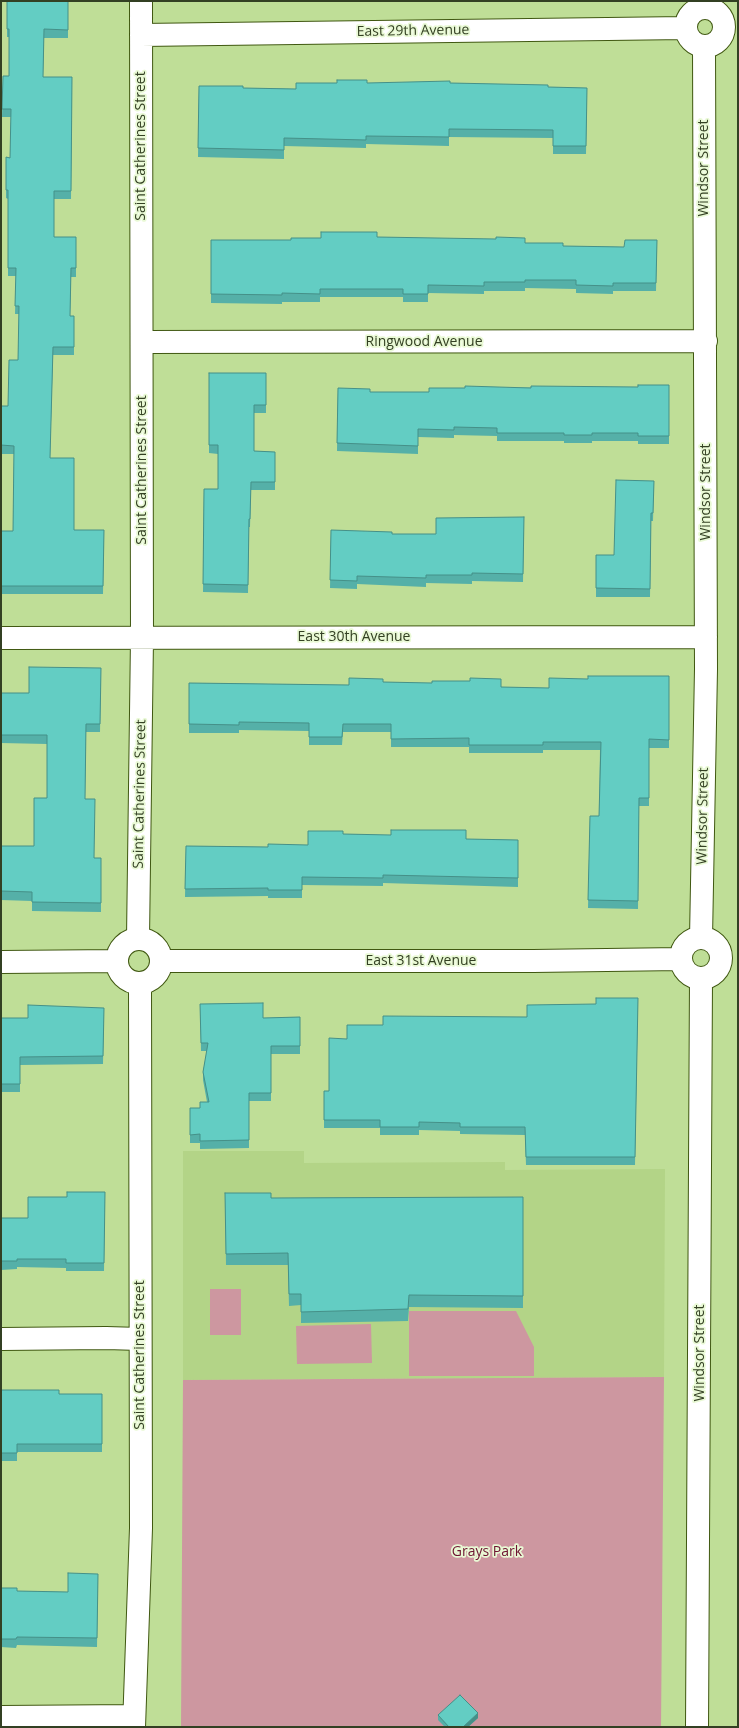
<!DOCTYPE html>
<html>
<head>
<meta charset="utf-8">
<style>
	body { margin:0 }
	#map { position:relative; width:739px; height:1728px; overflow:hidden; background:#bfde97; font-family:"Open Sans",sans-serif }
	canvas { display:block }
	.frame { position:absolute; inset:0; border:2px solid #334023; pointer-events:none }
</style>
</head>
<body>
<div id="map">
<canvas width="739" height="1728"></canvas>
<div class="frame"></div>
</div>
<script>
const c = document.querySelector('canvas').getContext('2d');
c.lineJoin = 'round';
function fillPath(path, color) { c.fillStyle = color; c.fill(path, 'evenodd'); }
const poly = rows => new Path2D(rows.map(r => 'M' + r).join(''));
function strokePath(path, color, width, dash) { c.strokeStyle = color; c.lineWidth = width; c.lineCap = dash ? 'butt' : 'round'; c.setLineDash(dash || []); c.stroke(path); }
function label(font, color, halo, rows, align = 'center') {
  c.font = font + ' "Open Sans",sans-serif'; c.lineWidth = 3.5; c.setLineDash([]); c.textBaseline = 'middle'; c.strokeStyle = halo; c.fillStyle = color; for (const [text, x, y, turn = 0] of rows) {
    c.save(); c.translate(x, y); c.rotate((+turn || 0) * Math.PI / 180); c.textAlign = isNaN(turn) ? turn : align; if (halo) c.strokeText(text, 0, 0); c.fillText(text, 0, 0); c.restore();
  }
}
const built = poly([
	[183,1151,304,1151,304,1163,505,1162,505,1170,665,1169,664,1377,183,1380]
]);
const green = poly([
	[210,1289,241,1289,241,1335,210,1335],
	[409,1311,516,1311,534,1347,534,1376,409,1376],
	[371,1324,372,1363,297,1364,296,1326],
	[664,1377,661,1727,181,1727,183,1380]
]);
const minor = poly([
	'686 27a19 19 0 1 1 38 0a19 19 0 1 1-38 0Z',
	[141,35,685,28],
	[142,342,706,341],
	[1,638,706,637],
	'681 958a20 20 0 1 1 40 0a20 20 0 1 1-40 0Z',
	[138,938,142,638,141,1],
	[701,938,706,669,704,46],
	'117 961a22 22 0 1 1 44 0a22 22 0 1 1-44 0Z',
	[162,961,533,961,680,959],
	[1,962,117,961],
	[1,1339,106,1338,140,1339],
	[1,1717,134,1716],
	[134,1727,141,1528,140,983],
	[697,1727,701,979]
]);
const wall = poly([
	[7,1,68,1,68,38,44,38,43,77,72,77,71,199,54,199,54,237,76,237,76,277,71,277,70,316,74,316,74,355,53,355,50,458,74,530,104,530,103,594,1,594,1,531,13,531,14,454,1,454,1,406,8,406,18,360,19,314,15,314,16,276,8,276,8,199,6,198,6,157,10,158,11,117,2,117,3,76,9,76,9,37,7,37],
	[337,83,450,83,548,87,587,88,586,154,553,154,553,138,449,137,449,146,366,144,366,148,284,146,284,159,198,157,199,86,243,88,296,89],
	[377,237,525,243,563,246,624,247,657,240,656,291,613,291,613,294,576,293,576,289,525,288,525,291,484,291,484,294,428,293,428,302,403,302,403,297,320,297,320,302,282,302,282,304,211,303,211,240,291,240,321,238],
	[209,373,266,373,266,413,254,413,254,451,275,452,275,490,251,490,250,527,249,527,248,593,203,592,204,489,218,489,218,454,209,453],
	[669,385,669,444,638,444,638,441,592,441,592,443,564,443,564,441,497,441,497,436,454,435,454,438,418,437,418,454,337,451,338,388,370,392,429,392,465,388,638,387],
	[654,481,653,521,651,521,650,597,596,597,596,555,614,555],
	[524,517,523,582,472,581,472,584,426,583,426,587,357,584,357,589,330,588,331,530,392,534,436,534],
	[101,668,100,732,86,732,85,799,94,858,101,858,101,912,32,911,32,901,1,900,1,846,34,846,47,798,47,744,1,743,1,693,29,693],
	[669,676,669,748,649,748,649,806,639,806,638,909,588,908,590,816,599,816,600,750,543,750,543,753,469,753,469,747,391,747,391,732,343,732,342,745,309,745,309,731,239,730,239,733,189,733,189,683,349,685,383,682,501,687,549,688,588,679],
	[343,834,466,839,518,840,518,887,383,883,383,886,302,885,302,898,268,898,268,896,185,897,186,846,268,847,308,845],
	[638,998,635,1165,526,1165,525,1135,460,1134,460,1131,419,1130,419,1135,380,1135,380,1128,324,1128,324,1091,329,1091,347,1039,383,1025,527,1017,596,1004],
	[200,1004,263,1018,300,1017,300,1054,271,1054,271,1101,249,1101,249,1148,200,1149,200,1143,190,1143,190,1108,200,1108,207,1102,203,1080,203,1072,207,1051,201,1051],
	[104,1008,103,1064,20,1065,20,1092,1,1092,1,1018,28,1018],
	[105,1192,104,1271,66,1271,66,1268,17,1267,17,1269,1,1270,1,1218,28,1218,67,1197],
	[225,1193,271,1198,523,1197,523,1308,409,1307,408,1321,301,1323,301,1305,289,1306,288,1265,226,1265],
	[1,1390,59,1394,102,1394,102,1452,17,1452,17,1461,1,1461],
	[98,1574,97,1647,17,1645,16,1648,1,1647,1,1588,17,1591,68,1592],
	[438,1715,478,1718,468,1727,445,1727,438,1720]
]);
const shadedWall = poly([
	[478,1713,478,1718,468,1727,463,1727]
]);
const building = poly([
	[7,1,68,1,68,30,44,29,43,77,72,77,71,191,54,191,54,237,76,237,76,268,71,268,70,316,74,316,74,347,53,347,50,458,74,458,74,530,104,530,103,586,1,586,1,531,13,531,14,446,1,445,1,406,8,406,9,360,18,360,19,306,15,306,16,268,8,268,8,190,6,190,6,157,10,158,11,109,2,109,3,76,9,76,9,29,7,29,7,1],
	[337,80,367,80,367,83,450,81,450,83,548,85,548,87,587,88,586,146,553,146,553,130,449,129,449,137,366,136,366,140,284,138,284,150,198,148,199,86,243,86,243,88,296,89,296,83,337,83,337,80],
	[321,232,377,232,377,237,496,239,496,237,525,238,525,243,563,243,563,246,624,247,625,240,657,240,656,283,613,283,613,286,576,285,576,280,525,280,525,282,484,282,484,286,428,285,428,294,403,294,403,289,320,289,320,294,282,293,282,295,211,294,211,240,291,240,291,238,321,238,321,232],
	[209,373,266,373,266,405,254,405,254,451,275,452,275,482,251,482,250,519,249,519,248,585,203,584,204,489,218,489,218,445,209,445,209,373],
	[638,385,669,385,669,436,638,436,638,433,592,433,592,435,564,435,564,433,497,433,497,428,454,427,454,430,418,429,418,446,337,443,338,388,370,389,370,392,429,392,429,388,465,388,465,386,531,388,531,386,638,387,638,385],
	[616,480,654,481,653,513,651,513,650,589,596,588,596,555,614,555,616,480],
	[524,517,523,574,472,573,472,575,426,575,426,578,357,576,357,581,330,580,331,530,392,532,392,534,436,534,436,518,524,517],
	[29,667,101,668,100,724,86,724,85,799,95,799,94,858,101,858,101,903,32,902,32,892,1,891,1,846,34,846,34,798,47,798,47,735,1,735,1,693,29,693,29,667],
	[588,676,669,676,669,740,649,739,649,798,639,798,638,901,588,900,590,816,599,816,601,742,543,742,543,745,469,745,469,738,391,739,391,724,343,724,342,737,309,737,309,723,239,722,239,725,189,724,189,683,349,685,349,678,383,679,383,682,432,683,432,681,470,681,470,678,501,679,501,687,549,688,549,678,588,679,588,676],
	[391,830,466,830,466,839,518,840,518,878,383,875,383,878,302,877,302,890,268,890,268,888,185,889,186,846,268,847,268,844,308,845,308,831,343,831,343,834,391,835,391,830],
	[596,998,638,998,635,1157,526,1157,525,1127,460,1127,460,1123,419,1122,419,1127,380,1127,380,1120,324,1120,324,1091,329,1091,329,1038,347,1039,347,1025,383,1025,383,1016,527,1017,527,1005,596,1004,596,998],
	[263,1003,263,1018,300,1017,300,1046,271,1046,271,1093,249,1093,249,1140,200,1141,200,1134,190,1135,190,1108,200,1108,200,1102,209,1102,203,1072,208,1043,201,1043,200,1004,263,1003],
	[28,1005,104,1008,103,1056,20,1057,20,1084,1,1084,1,1018,28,1018,28,1005],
	[67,1192,105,1192,104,1263,66,1263,66,1259,17,1259,17,1261,1,1261,1,1218,28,1218,28,1197,67,1197,67,1192],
	[225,1193,271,1193,271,1198,523,1197,523,1296,409,1295,408,1309,301,1312,301,1294,289,1294,288,1253,226,1254,225,1193],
	[1,1390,59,1390,59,1394,102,1394,102,1444,17,1444,17,1453,1,1453,1,1390],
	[68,1573,98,1574,97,1638,17,1637,16,1639,1,1639,1,1588,17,1588,17,1591,68,1592,68,1573],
	[460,1695,478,1713,463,1727,449,1727,438,1715,460,1695]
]);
const streetNames = [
	["East 29th Avenue",413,31,-1],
	["Saint Catherines Street",141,146,-90],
	["Windsor Street",704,168,-90],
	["Ringwood Avenue",424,342],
	["Saint Catherines Street",142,470,-90],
	["Windsor Street",706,492,-90],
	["East 30th Avenue",354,637],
	["Saint Catherines Street",140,794,-89],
	["Windsor Street",703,816,-89],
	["East 31st Avenue",421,961],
	["Windsor Street",700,1353,-90],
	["Saint Catherines Street",140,1355,-90]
];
const parkNames = [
	["Grays Park",487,1552]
];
fillPath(built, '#b3d487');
fillPath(green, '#cd97a0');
strokePath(minor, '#405811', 24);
strokePath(minor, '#fff', 22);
fillPath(wall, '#55b0a8');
fillPath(shadedWall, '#459088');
fillPath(building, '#63cdc3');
strokePath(building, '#459088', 1);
label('14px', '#334023', '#e9f9d5', streetNames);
label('14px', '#6d1331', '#e9f9d5', parkNames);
</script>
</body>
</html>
